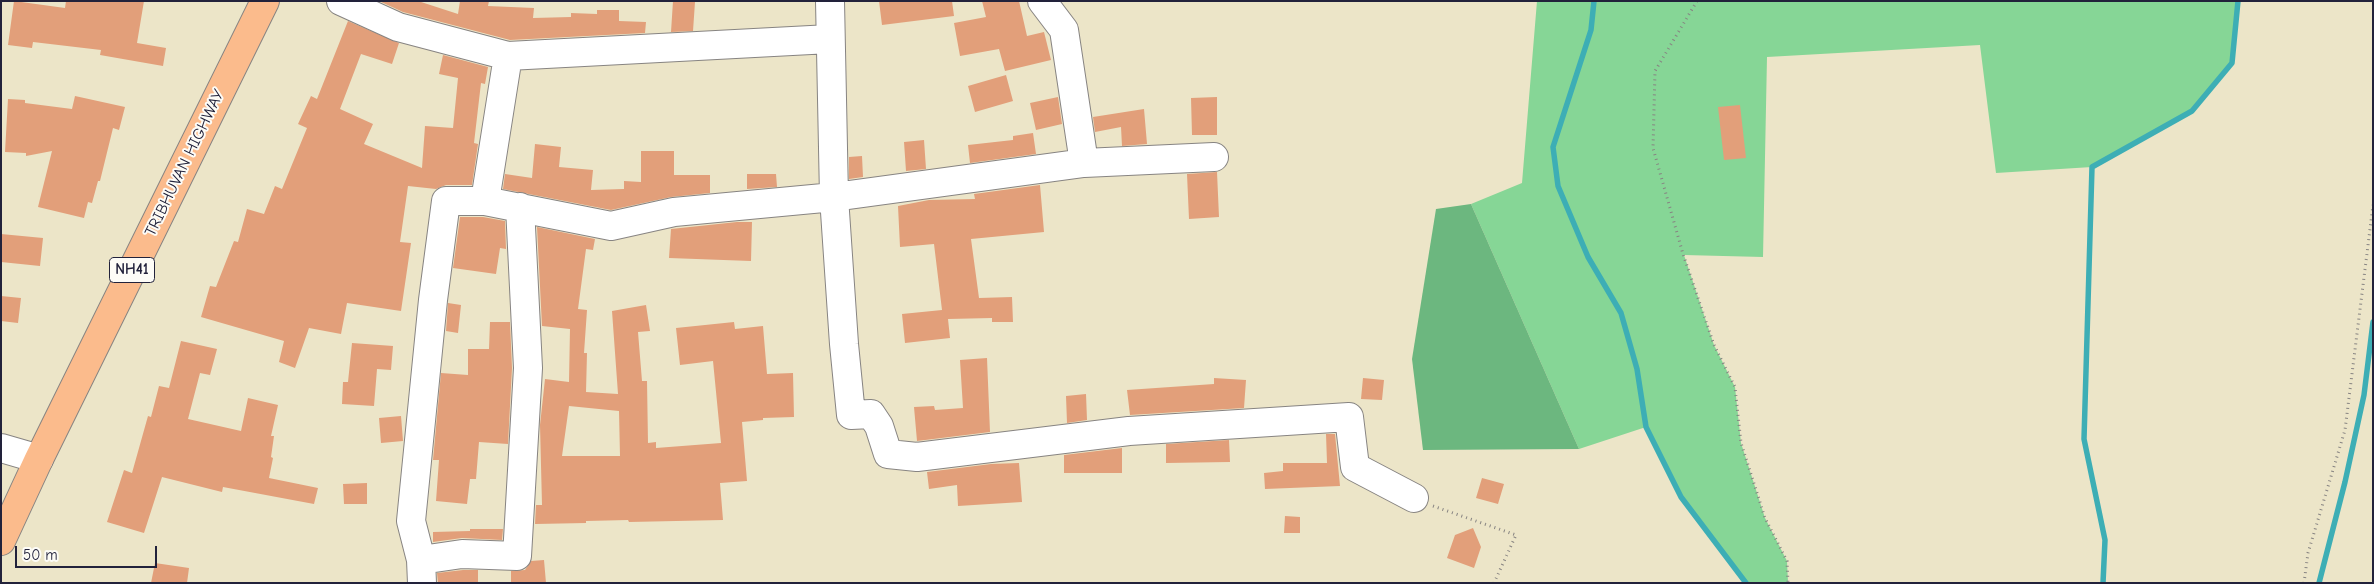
<!DOCTYPE html>
<html>
<head>
<meta charset="utf-8">
<style>
	body { margin:0 }
	#map { position:relative; width:2374px; height:584px; overflow:hidden; background:#ece5c8; font-family:"Comic Neue",sans-serif }
	canvas { display:block }
	.frame { position:absolute; inset:0; border:2px solid #22223b; pointer-events:none }
	.scale { position:absolute; left:15px; top:546px; width:142px; height:22px; box-sizing:border-box; border:2px solid #22223b; border-top:0; padding-left:6px; font-size:15px; line-height:18px; white-space:nowrap; color:#22223b; -webkit-text-stroke:4px #fdfcf7; paint-order:stroke }
</style>
</head>
<body>
<div id="map">
<canvas width="2374" height="584"></canvas>
<div class="frame"></div>
<div class="scale">50 m</div>
</div>
<script>
const c = document.querySelector('canvas').getContext('2d');
c.lineJoin = 'round';
function fillPath(path, color) { c.fillStyle = color; c.fill(path, 'evenodd'); }
const poly = rows => new Path2D(rows.map(r => 'M' + r).join(''));
function strokePath(path, color, width, dash) { c.strokeStyle = color; c.lineWidth = width; c.lineCap = dash ? 'butt' : 'round'; c.setLineDash(dash || []); c.stroke(path); }
function label(font, color, halo, rows, align = 'center') {
  c.font = font + ' "Comic Neue",sans-serif'; c.lineWidth = 4; c.setLineDash([]); c.textBaseline = 'middle'; c.strokeStyle = halo; c.fillStyle = color; for (const [text, x, y, turn = 0] of rows) {
    c.save(); c.translate(x, y); c.rotate((+turn || 0) * Math.PI / 180); c.textAlign = isNaN(turn) ? turn : align; if (halo) c.strokeText(text, 0, 0); c.fillText(text, 0, 0); c.restore();
  }
}
const green = poly([
	[1537,1,2238,1,2232,63,2192,111,2092,167,1996,173,1980,45,1767,57,1763,257,1684,255,1714,345,1735,387,1741,443,1765,518,1787,561,1788,583,1746,583,1681,497,1646,427,1579,449,1471,204,1522,183]
]);
const forest = poly([
	[1471,204,1579,449,1423,450,1412,359,1436,209]
]);
const stream = poly([
	[1594,1,1591,30,1553,147,1558,186,1588,257,1621,313,1637,369,1646,427,1681,497,1746,583],
	[2103,583,2105,540,2084,439,2092,167,2192,111,2232,63,2238,1],
	[2319,583,2345,482,2364,395,2373,322]
]);
const building = poly([
	[14,1,65,8,66,1,144,1,137,43,166,48,163,66,100,55,101,50,33,42,32,48,8,45],
	[379,1,418,1,458,14,460,1,489,1,488,6,534,8,533,18,571,17,571,13,597,14,597,10,619,10,619,21,646,22,645,33,510,40,403,12],
	[673,1,695,2,693,31,671,32],
	[879,1,952,1,954,16,882,25],
	[982,1,1019,1,1027,36,1044,32,1051,60,1005,71,999,49,960,56,954,23,986,17],
	[348,21,399,43,392,64,361,54,340,109,373,124,364,144,422,168,425,126,453,128,458,78,439,74,443,55,488,67,485,84,481,83,474,143,478,144,472,185,446,185,436,189,408,186,400,242,411,243,401,311,347,303,341,334,309,328,295,368,279,362,284,341,201,317,210,286,216,287,234,241,238,242,247,209,264,214,275,186,282,189,307,128,298,124,311,96,317,99],
	[1006,75,1013,101,975,112,968,86],
	[75,96,125,107,119,130,113,128,100,181,98,181,92,203,88,202,84,218,38,207,52,151,26,156,26,153,5,152,8,99,25,100,25,103,72,109],
	[1058,97,1062,124,1036,130,1030,103],
	[1217,97,1217,135,1192,135,1191,98],
	[1740,105,1746,158,1724,160,1718,107],
	[1144,109,1147,144,1122,146,1121,127,1095,132,1093,117],
	[1033,133,1036,154,970,163,968,145,1013,140,1013,136],
	[924,140,926,169,906,171,904,142],
	[535,144,561,147,559,167,593,170,591,190,624,189,624,181,641,182,641,151,674,151,674,175,710,175,710,193,671,197,611,210,503,189,505,174,532,178],
	[862,156,863,177,849,179,849,157],
	[1217,172,1219,217,1189,219,1187,174],
	[747,174,776,174,777,187,747,189],
	[1040,185,1044,232,971,239,979,298,1012,297,1013,322,992,322,992,318,948,319,950,338,905,343,902,314,942,310,934,244,900,247,898,206,929,200,975,199,974,194],
	[460,217,483,217,505,221,506,249,500,248,496,274,453,268],
	[737,222,752,222,751,261,669,258,671,229],
	[537,227,595,239,593,250,586,249,578,309,587,310,584,353,587,353,586,392,618,394,612,311,646,305,650,331,638,332,642,381,647,381,648,443,656,442,656,448,721,443,713,361,680,365,676,328,734,322,735,329,763,326,767,374,793,373,794,417,763,418,763,420,742,422,747,481,720,483,723,520,629,522,628,520,586,521,586,523,535,524,536,505,542,505,540,425,545,379,569,382,570,329,542,326],
	[569,406,619,411,620,456,562,456],
	[1,234,43,238,40,266,1,262],
	[1,296,21,298,18,323,1,321],
	[448,303,461,305,458,333,446,331],
	[490,322,510,322,512,368,508,444,479,442,476,479,470,479,467,504,436,501,439,460,433,460,441,373,468,375,468,349,489,349],
	[181,341,217,349,210,375,200,373,188,419,241,431,248,398,278,405,271,436,274,436,271,457,273,458,269,478,318,488,314,504,223,487,222,492,162,477,144,533,107,522,124,470,132,473,148,416,151,417,159,386,169,388],
	[352,343,393,346,391,370,377,369,374,406,342,404,343,382,348,382],
	[987,358,990,432,917,441,914,407,934,406,935,410,963,408,960,360],
	[1214,378,1246,380,1244,408,1130,415,1127,390,1214,384],
	[1363,378,1384,380,1382,400,1361,399],
	[1086,394,1087,420,1067,423,1066,396],
	[401,416,403,441,381,443,379,418],
	[1326,434,1335,434,1340,486,1265,489,1264,473,1283,471,1283,463,1327,463],
	[1229,440,1230,462,1166,463,1166,444],
	[1122,448,1122,473,1064,473,1064,455],
	[1019,463,1022,502,958,506,957,485,929,489,927,472,991,464],
	[1482,478,1504,484,1498,504,1476,498],
	[367,483,367,504,344,504,343,484],
	[1285,516,1300,517,1300,533,1284,533],
	[1473,528,1481,547,1474,568,1447,558,1455,535],
	[470,529,503,529,502,540,462,538,433,542,433,532,470,531],
	[544,560,546,583,511,583,511,571,525,570,531,561],
	[155,563,189,568,187,583,151,583],
	[463,570,478,570,478,583,438,583,437,573]
]);
const path = poly([
	[1697,1,1655,71,1653,148,1683,254,1714,345,1735,387,1741,443,1765,518,1787,561,1788,583],
	[1433,506,1516,535,1494,583],
	[2304,583,2308,553,2345,430,2373,205]
]);
const minor = poly([
	[341,1,398,27,508,56,830,39],
	[830,1,834,197,844,344,851,415,871,414,879,426,888,454,917,457,1129,431,1349,417,1355,467,1414,498],
	[1042,1,1064,30,1084,163],
	[485,201,508,56],
	[1,448,39,459],
	[421,560,411,521,433,300,446,201,485,201,611,226,674,212,834,197,1084,163,1214,157],
	[422,583,421,560,462,554,517,556,528,368,520,207]
]);
const highway = poly([
	[1,541,39,459,265,1]
]);
const shields = [
	[132,270,45]
];
const shieldNames = [
	["NH41",132,270]
];
const streetNames = [
	["TRIBHUVAN HIGHWAY",185,163,-64]
];
fillPath(green, '#86d696');
fillPath(forest, '#6cb77f');
strokePath(stream, '#3daeb5', 5.5);
fillPath(building, '#e29f7a');
strokePath(minor, '#878482', 30);
strokePath(highway, '#878482', 30);
strokePath(path, '#878482', 3, [1, 4]);
strokePath(minor, '#fff', 28);
strokePath(highway, '#fbbb8c', 28);
for (const [x, y, w] of shields) { const box = new Path2D(); box.roundRect(x - w / 2, y - 12.5, w, 25, 4); c.fillStyle = '#fdfcf7'; c.fill(box); strokePath(box, '#22223b', 1); }
label('bold 15px', '#22223b', null, shieldNames);
label('16px', '#22223b', '#fdfcf7', streetNames);
</script>
</body>
</html>
